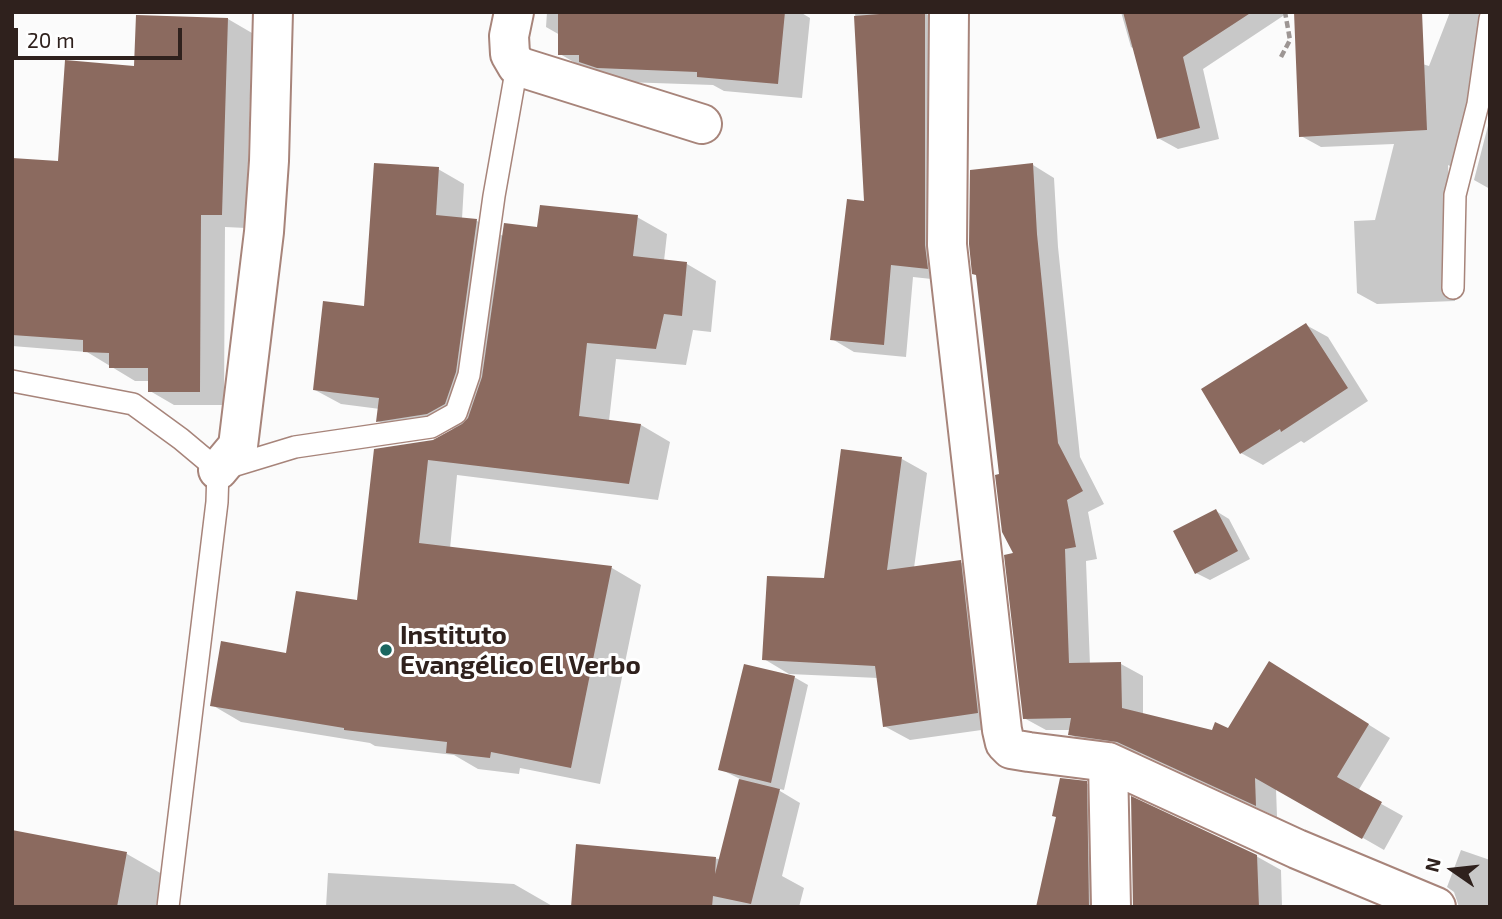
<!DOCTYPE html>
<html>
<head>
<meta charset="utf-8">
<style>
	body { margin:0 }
	#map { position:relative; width:1502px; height:919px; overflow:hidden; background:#fbfbfb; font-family:"Exo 2",sans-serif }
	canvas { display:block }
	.frame { position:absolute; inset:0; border:14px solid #2f211d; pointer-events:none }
	.north { position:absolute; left:1418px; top:835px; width:70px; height:70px; -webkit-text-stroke:5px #fff; paint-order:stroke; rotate:284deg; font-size:19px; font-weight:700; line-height:28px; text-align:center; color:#2f211d }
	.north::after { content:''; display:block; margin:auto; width:24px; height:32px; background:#2f211d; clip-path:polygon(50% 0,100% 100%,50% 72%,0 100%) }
	.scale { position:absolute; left:14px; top:28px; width:168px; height:32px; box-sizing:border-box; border:4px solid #2f211d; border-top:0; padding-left:9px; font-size:21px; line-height:24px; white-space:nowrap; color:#2f211d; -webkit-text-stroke:5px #fff; paint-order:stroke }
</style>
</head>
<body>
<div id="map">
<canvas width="1502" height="919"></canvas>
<div class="frame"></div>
<div class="north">N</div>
<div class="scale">20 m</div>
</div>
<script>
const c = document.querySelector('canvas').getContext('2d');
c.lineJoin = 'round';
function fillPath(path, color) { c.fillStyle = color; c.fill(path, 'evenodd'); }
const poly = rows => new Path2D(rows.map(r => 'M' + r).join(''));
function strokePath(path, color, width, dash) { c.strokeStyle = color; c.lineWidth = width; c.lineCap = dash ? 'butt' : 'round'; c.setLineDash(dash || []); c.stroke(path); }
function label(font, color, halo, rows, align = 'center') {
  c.font = font + ' "Exo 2",sans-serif'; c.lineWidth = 6; c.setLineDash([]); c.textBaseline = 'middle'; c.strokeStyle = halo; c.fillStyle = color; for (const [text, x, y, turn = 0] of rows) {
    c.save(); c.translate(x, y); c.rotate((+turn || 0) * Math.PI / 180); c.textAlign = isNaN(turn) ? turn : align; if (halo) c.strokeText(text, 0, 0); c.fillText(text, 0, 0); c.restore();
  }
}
const shadow = poly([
	[547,12,800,12,810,18,802,98,724,91,713,85,624,82,606,76,593,69,584,68,560,54,560,35,546,27],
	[855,12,925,13,947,26,950,281,913,277,906,357,854,352,832,339,866,203],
	[1121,12,1289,12,1203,69,1219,139,1178,149,1158,138,1135,49,1131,47],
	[1450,12,1490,12,1469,177,1448,165,1455,301,1377,304,1357,293,1354,221,1375,220,1394,144,1321,147,1301,136,1419,63,1429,66],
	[228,19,252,33,246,228,225,227,224,405,174,405,150,391,150,381,135,381,87,352,12,346,12,160,59,163,136,68],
	[1490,118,1490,189,1474,180],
	[1033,165,1054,178,1058,247,1080,457,1104,504,1088,512,1097,559,1086,561,1090,665,1121,664,1143,676,1143,715,1213,732,1229,730,1291,676,1390,738,1358,791,1403,816,1384,850,1276,788,1277,817,1141,754,1092,747,1070,734,1071,730,1046,730,1024,718,1016,555,1001,474],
	[438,169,464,184,462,219,477,221,503,236,539,228,637,217,667,234,664,261,687,264,716,281,711,332,693,330,686,365,616,359,609,421,641,425,670,442,658,500,457,475,450,549,612,568,641,585,600,784,520,768,519,774,478,769,454,755,375,746,370,743,241,722,212,705,287,655,359,602,434,442,459,428,404,436,378,421,380,409,341,404,315,390,366,308],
	[1306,325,1328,337,1368,401,1304,443,1301,441,1263,465,1241,453],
	[902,459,927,473,914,568,960,562,986,577,1003,727,910,740,884,726,878,678,789,674,764,659,825,580],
	[1216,511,1229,519,1250,559,1210,580,1196,573],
	[794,677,808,685,784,790,775,788,800,803,782,876,804,888,799,907,573,907,577,846,720,859,740,779,720,769],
	[1086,783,1106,795,1109,907,1038,907],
	[16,832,127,854,162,874,156,907,12,907],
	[1461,850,1490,860,1490,907,1459,907,1454,892,1447,887],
	[1256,856,1281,870,1282,907,1133,907],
	[328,873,514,884,554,907,326,907]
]);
const building = poly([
	[558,12,785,12,778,84,697,77,697,72,597,68,579,62,579,55,558,55],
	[905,12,925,12,925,245,928,269,891,265,884,345,830,340,847,199,864,201,854,16],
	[1123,12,1252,12,1183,57,1200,128,1157,139],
	[1294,12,1422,12,1427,130,1299,137],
	[136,15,228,18,222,215,201,215,200,392,148,392,148,368,109,368,109,353,83,352,83,340,12,335,12,158,58,161,65,60,134,66],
	[374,163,439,167,436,215,477,219,456,372,445,404,427,414,376,422,379,398,313,390,323,301,364,306],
	[1033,163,1037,234,1058,443,1083,491,1067,500,1076,547,1065,549,1069,663,1121,662,1122,708,1212,730,1215,722,1228,728,1269,661,1369,724,1337,777,1382,802,1362,839,1255,778,1256,806,1117,742,1068,735,1071,718,1023,719,1004,555,1013,553,1002,532,995,475,999,474,976,275,972,274,969,244,970,170],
	[540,205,638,215,633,256,687,262,682,316,664,314,656,349,587,343,579,416,641,424,629,484,428,460,419,543,612,566,571,768,491,752,490,758,446,753,447,742,344,730,344,728,210,706,221,641,286,653,296,591,357,600,374,449,433,440,462,424,468,418,482,377,504,223,537,227],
	[1306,323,1348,388,1281,432,1280,429,1240,454,1201,389],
	[841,449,902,457,887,570,961,560,978,713,883,727,875,666,762,660,767,576,824,578],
	[1216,509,1238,551,1195,574,1173,531],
	[744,664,795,676,771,783,718,770],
	[1060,778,1087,781,1089,907,1036,907,1056,817,1052,816],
	[739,779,780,789,751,904,713,896,712,907,571,907,576,844,716,857,715,874],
	[1131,796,1257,855,1259,907,1133,907],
	[12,830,127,852,117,907,12,907]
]);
const path = poly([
	[1281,57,1290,40,1285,12]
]);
const service = poly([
	[1453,288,1455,195,1478,104,1490,19],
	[12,381,133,404,181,439,218,470,217,502,168,907],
	[226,468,295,447,431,427,456,413,469,375,494,196,517,66]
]);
const minor = poly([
	[514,12,509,36,510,54,517,66,702,124],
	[949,12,947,245,1002,730,1005,743,1011,749,1029,752,1108,762,1297,849,1436,907],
	[218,470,238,446,264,232,269,161,273,12],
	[1108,762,1111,907]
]);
const markers = [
	[386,650,7,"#1a6660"]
];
const poiNames = [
	["Instituto",400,635],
	["Evangélico El Verbo",400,665]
];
fillPath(shadow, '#0003');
fillPath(building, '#8b6a5f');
strokePath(service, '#a7847a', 24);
strokePath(minor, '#a7847a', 42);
strokePath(path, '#9d9694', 4.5, [7, 3.5]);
strokePath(service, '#fff', 21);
strokePath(minor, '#fff', 38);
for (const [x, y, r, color] of markers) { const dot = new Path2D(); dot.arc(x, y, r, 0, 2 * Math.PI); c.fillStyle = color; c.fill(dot); strokePath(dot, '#fff', 2.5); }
label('bold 26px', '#2f211d', '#fff', poiNames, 'left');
</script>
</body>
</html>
